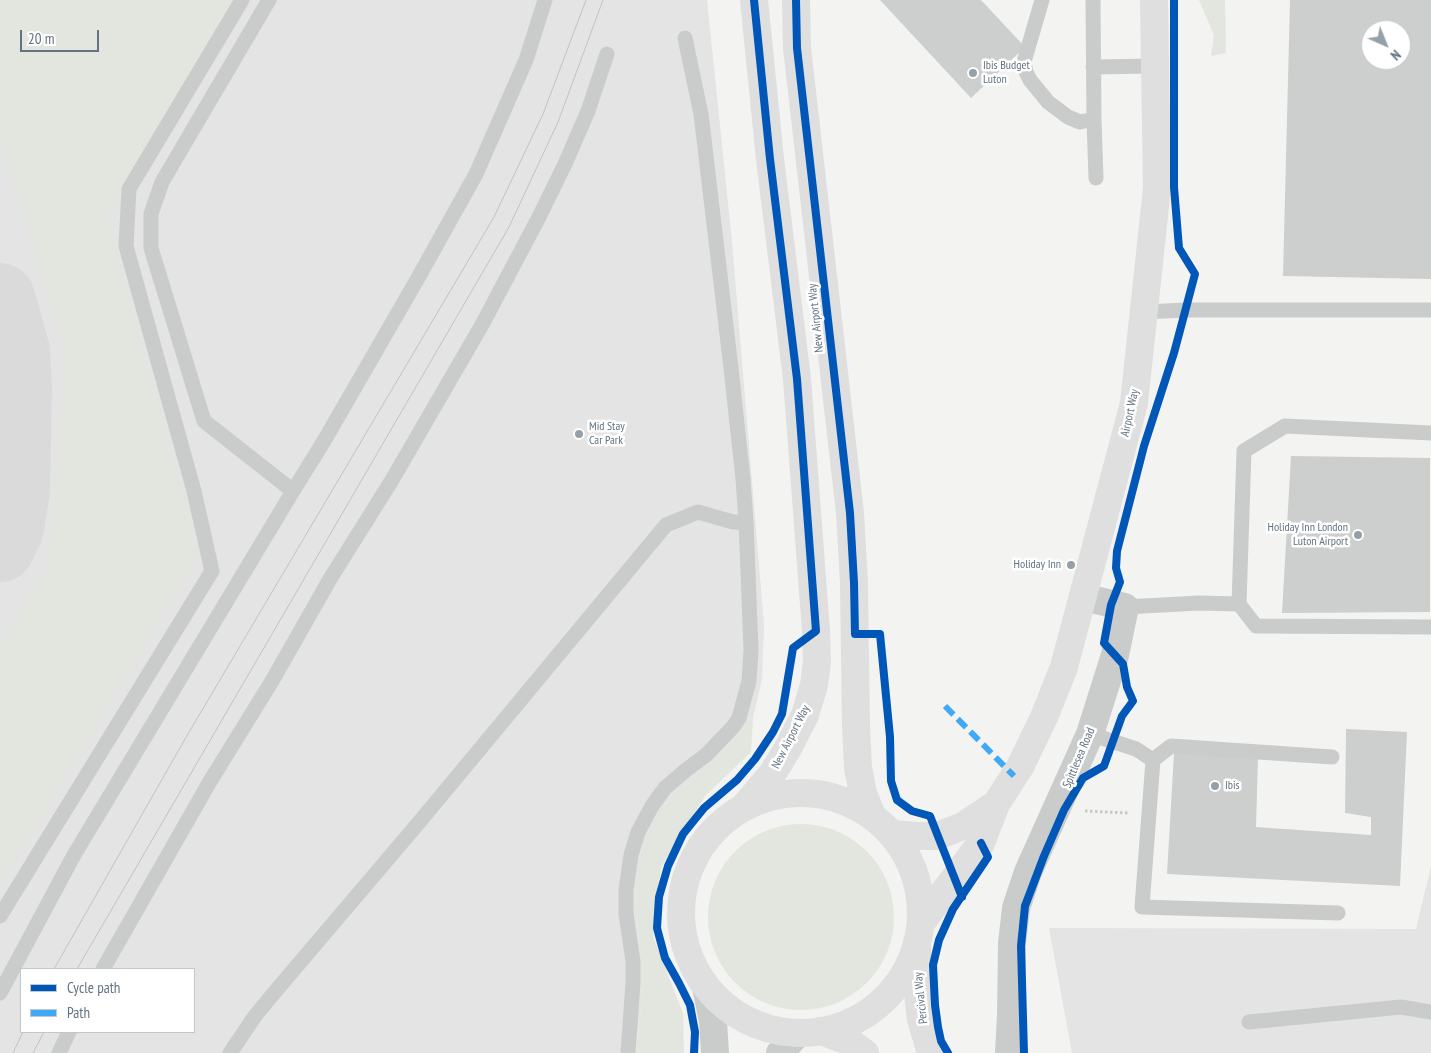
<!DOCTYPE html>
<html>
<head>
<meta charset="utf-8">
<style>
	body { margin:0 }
	#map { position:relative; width:1431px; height:1053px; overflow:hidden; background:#f3f3f1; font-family:"PT Sans Narrow",sans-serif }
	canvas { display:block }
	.legend { position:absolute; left:20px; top:968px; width:175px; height:65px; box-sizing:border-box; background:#fff; border:1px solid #c1c7cd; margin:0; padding:6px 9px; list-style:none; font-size:15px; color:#637381 }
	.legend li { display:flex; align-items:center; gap:10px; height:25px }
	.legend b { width:25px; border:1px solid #c1c7cd }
	.north { position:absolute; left:1361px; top:20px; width:50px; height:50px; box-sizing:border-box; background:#fff; border:1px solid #c1c7cd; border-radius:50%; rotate:136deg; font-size:14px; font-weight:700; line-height:20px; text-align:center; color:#637381 }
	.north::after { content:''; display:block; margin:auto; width:18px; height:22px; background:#95a0a8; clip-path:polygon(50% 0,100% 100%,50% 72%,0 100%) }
	.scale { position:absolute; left:20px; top:30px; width:79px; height:22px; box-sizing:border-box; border:2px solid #637381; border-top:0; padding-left:6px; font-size:15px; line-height:18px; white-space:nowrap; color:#637381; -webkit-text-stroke:4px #fff; paint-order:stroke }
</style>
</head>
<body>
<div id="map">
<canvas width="1431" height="1053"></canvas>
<ul class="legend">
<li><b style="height:6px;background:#0057b8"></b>Cycle path</li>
<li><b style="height:6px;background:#3fa9f5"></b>Path</li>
</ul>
<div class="north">N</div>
<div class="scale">20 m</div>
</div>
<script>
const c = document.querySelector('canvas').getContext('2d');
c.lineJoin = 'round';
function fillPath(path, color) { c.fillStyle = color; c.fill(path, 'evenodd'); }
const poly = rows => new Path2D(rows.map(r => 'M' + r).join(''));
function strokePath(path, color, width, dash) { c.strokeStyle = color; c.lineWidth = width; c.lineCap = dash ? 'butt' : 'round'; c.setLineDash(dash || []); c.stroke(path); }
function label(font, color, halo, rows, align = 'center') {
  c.font = font + ' "PT Sans Narrow",sans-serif'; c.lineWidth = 5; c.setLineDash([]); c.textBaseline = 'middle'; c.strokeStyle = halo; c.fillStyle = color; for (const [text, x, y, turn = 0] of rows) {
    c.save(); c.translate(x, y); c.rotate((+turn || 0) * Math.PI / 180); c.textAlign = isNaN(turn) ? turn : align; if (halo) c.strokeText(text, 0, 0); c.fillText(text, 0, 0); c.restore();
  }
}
const built = poly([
	[0,0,707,0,732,242,764,625,762,679,753,718,707,767,665,805,636,885,642,1003,635,1053,0,1053],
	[21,969,194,969,194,1032,21,1032],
	[1431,866,1431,1053,1072,1053,1049,928,1416,929]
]);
const green = poly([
	[0,0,233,0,106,215,161,417,190,516,198,555,0,885,0,647,48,565,66,357,36,252,0,143],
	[1199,0,1225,0,1226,53,1211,56,1214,35],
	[753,718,751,752,705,796,661,867,653,937,683,1013,684,1053,635,1053,642,1003,636,885,647,837,665,805,707,767],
	'708 917a93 93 0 1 1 186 0a93 93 0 1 1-186 0Z'
]);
const taxiway = poly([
	[0,298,15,351,17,387,15,489,9,528,0,547]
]);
const building = poly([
	[880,0,981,0,1025,47,971,98],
	[1290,0,1431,0,1431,279,1283,276],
	[1371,30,1401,30,1401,60,1371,60],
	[1291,456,1430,458,1430,612,1282,613],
	[1346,729,1407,732,1400,886,1167,874,1174,753,1258,758,1256,827,1371,835,1371,817,1345,813]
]);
const path = poly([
	[1085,811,1128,813]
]);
const lane = poly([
	[269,0,162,182,151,214,151,248,204,421,293,491],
	[1042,0,1024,62,1026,72,1030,80,1048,102,1068,117,1080,122,1094,119,1093,0],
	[1093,67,1154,66],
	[1094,119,1096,178],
	[1144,312,1186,310,1431,310],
	[1431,433,1285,426,1244,451,1239,604,1256,626,1431,627],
	[1125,607,1199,603,1239,604],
	[1090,734,1136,749,1153,760,1142,907,1338,913],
	[1153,760,1171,746,1332,757],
	[0,916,212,571,194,491,126,246,129,189,242,0],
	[103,969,209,783,272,681,330,579,392,480,483,323,539,217,565,164,588,111,607,54],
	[0,993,74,855,293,491,324,441,418,278,476,174,526,60,545,0],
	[1249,1022,1401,1007,1431,1012],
	[59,1053,69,1032],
	[230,1053,255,1016,274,993,421,820,666,525,698,512,733,522,746,522],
	[628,1053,633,982,633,961,626,914,626,890,631,855,638,832,652,806,665,788,686,770,706,755,733,727,739,718,749,681,751,650,746,522,743,479,731,368,701,114,685,38]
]);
const street = poly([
	[706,987,713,1021,715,1053],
	[780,1053,798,1033],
	[1009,1053,1011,1015,1012,943,1016,908,1028,872,1090,734,1115,655,1125,607,1083,597]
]);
const secondary = poly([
	[917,943,918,993,921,1019,931,1053],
	[821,1031,850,1042,865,1053]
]);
const primary = poly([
	[892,834,919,836,937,836,963,826,996,804],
	[921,923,981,843,996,804,1020,767,1045,715,1064,667,1134,403,1157,188,1154,0]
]);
const highway = poly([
	[796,0,797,48,850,513,854,583,856,727,858,768,863,793,872,816],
	'681 913a120 120 0 1 1 240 0a120 120 0 1 1-240 0Z',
	[743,808,772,774,787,750,805,715,814,685,817,662,816,631,797,379,770,159,754,0]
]);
const tram = poly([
	[54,969,185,739,494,217,543,114,586,0],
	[77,969,509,227,558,122,603,0],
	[13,1053,23,1032],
	[33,1053,44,1032]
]);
const quiet = poly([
	[945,706,1014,776]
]);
const cycleway = poly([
	[796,0,797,48,850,513,854,583,855,634,880,634,890,737,891,781,897,800,912,811,930,816,962,897],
	[694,1053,695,1032,690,1005,679,983,665,958,657,928,659,897,668,866,683,834,704,808,737,780,755,759,773,732,782,714,793,648,816,631,797,379,770,159,754,0],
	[948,1053,941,1041,938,1027,935,1005,933,965,939,940,953,909,988,857,981,843],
	[1024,1053,1021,946,1025,906,1044,856,1064,810,1083,778,1104,766,1122,716,1133,701,1127,687,1123,664,1104,643,1111,605,1120,582,1116,568,1117,551,1144,446,1174,353,1195,274,1179,248,1174,187,1174,0]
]);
const markers = [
	[973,73,5,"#95a0a8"],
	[579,434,5,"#95a0a8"],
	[1358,535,5,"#95a0a8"],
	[1071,565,5,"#95a0a8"],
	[1215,786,5,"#95a0a8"]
];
const poiNames = [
	["Ibis Budget",983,66],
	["Luton",983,80],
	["Mid Stay",589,427],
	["Car Park",589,441],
	["Holiday Inn London",1348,528,"right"],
	["Luton Airport",1348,542,"right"],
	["Holiday Inn",1061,565,"right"],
	["Ibis",1225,786]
];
const streetNames = [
	["New Airport Way",816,318,-96],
	["Airport Way",1130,413,-78],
	["New Airport Way",791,737,-63],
	["Spittlesea Road",1079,758,-67],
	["Percival Way",921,998,-96]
];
fillPath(built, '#e3e4e3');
fillPath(green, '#e2e6df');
strokePath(taxiway, '#dadada', 70);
fillPath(building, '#cdcece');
strokePath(path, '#c8c9c9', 3, [2.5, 2.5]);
strokePath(lane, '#cacccc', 15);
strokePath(street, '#cacccc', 28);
strokePath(secondary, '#dfdfe0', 28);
strokePath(primary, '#dfdfe0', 28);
strokePath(highway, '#dfdfe0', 28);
strokePath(tram, '#c1c2c2', 1);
strokePath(quiet, '#3fa9f5', 6, [12, 6]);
strokePath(cycleway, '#0057b8', 8);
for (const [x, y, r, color] of markers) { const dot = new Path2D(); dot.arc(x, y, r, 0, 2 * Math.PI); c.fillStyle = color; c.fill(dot); strokePath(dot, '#fff', 2); }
label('12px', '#637381', '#fff', poiNames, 'left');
label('12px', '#637381', '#fff', streetNames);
</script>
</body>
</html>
